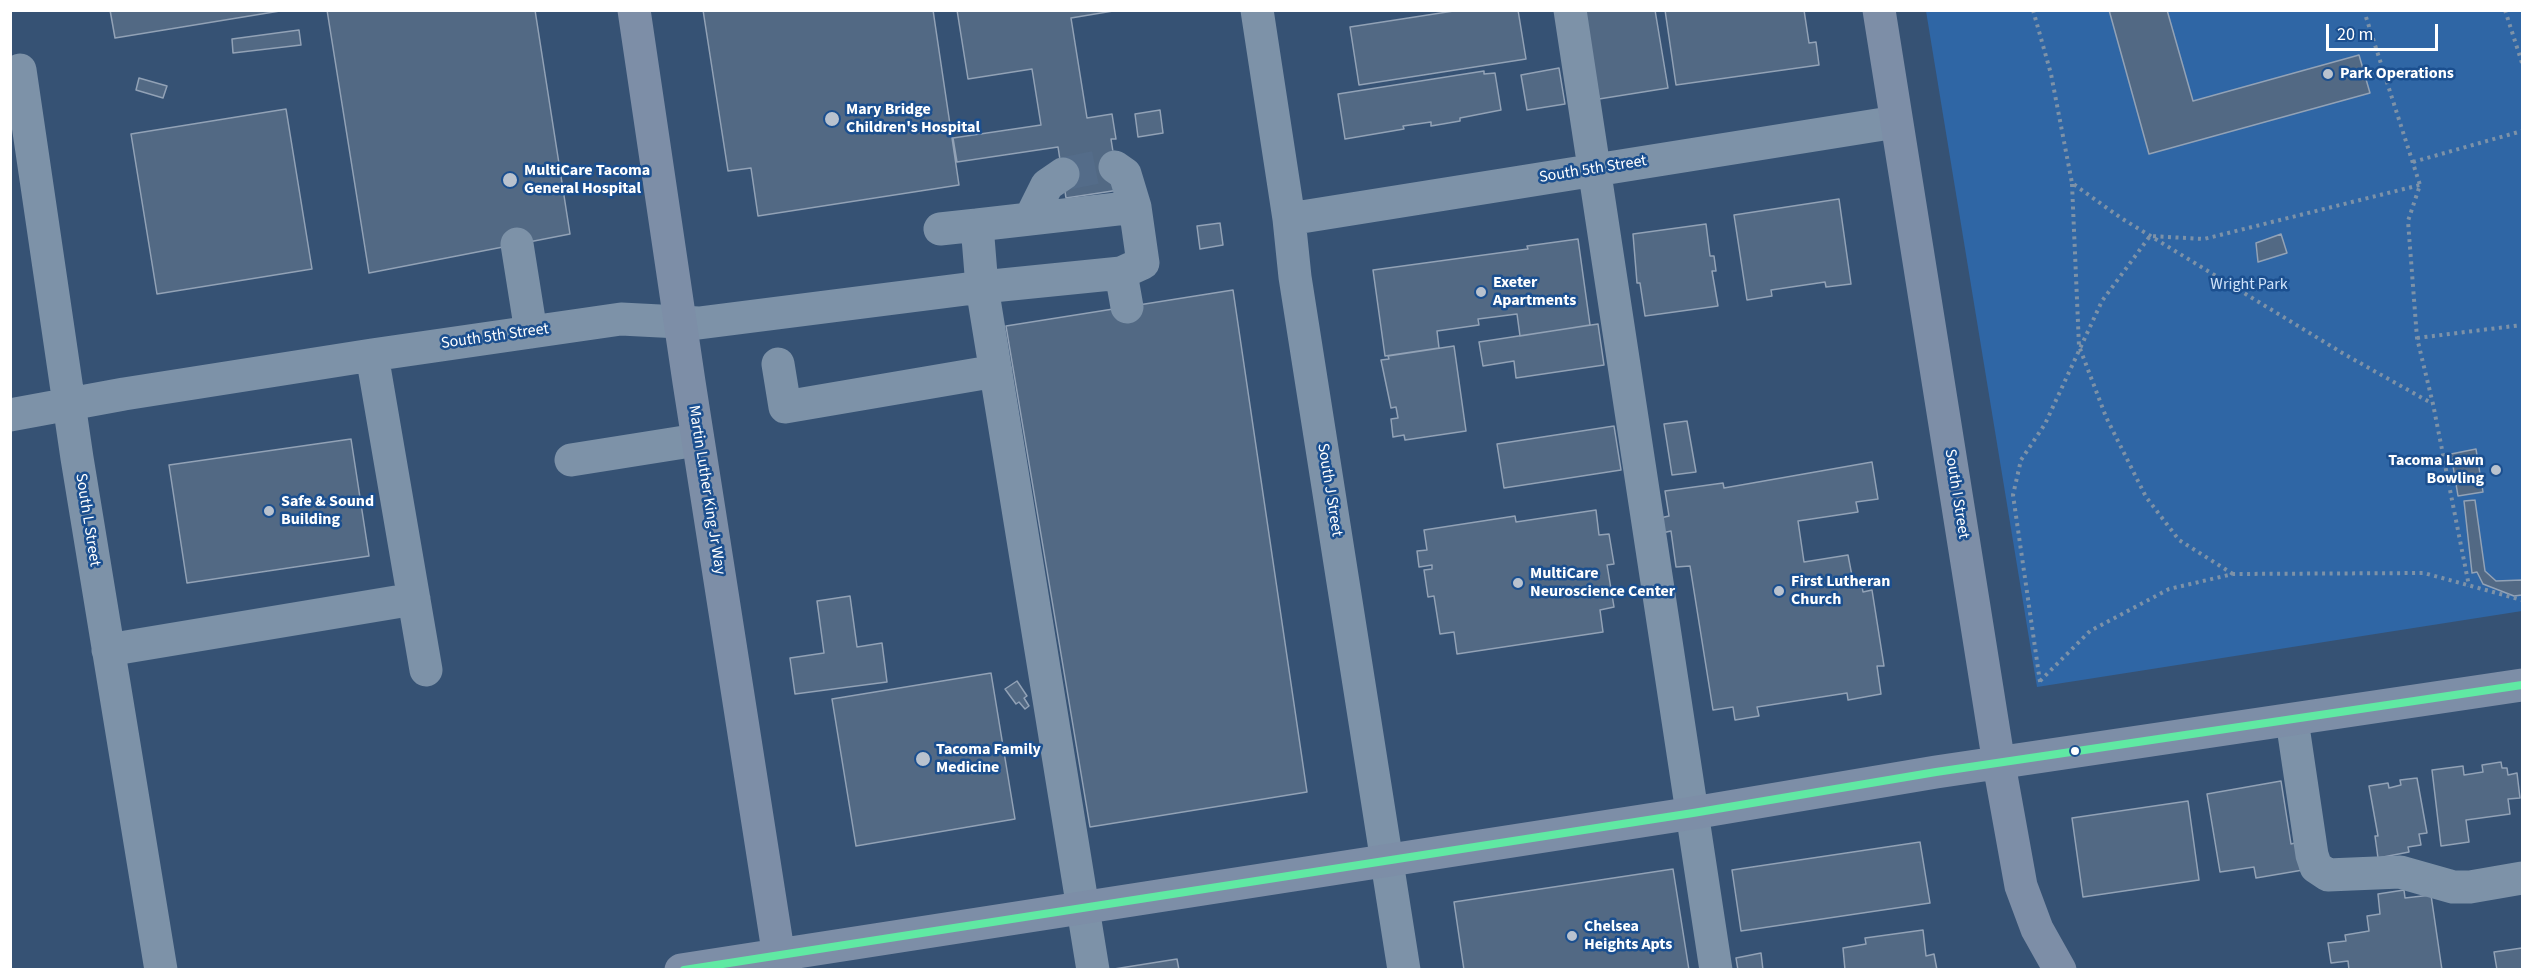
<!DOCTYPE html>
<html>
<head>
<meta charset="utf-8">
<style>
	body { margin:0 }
	#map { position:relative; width:2533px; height:980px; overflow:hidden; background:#365274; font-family:"Source Sans 3",sans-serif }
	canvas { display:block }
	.frame { position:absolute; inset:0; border:12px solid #fff; pointer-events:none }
	.scale { position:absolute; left:2326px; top:24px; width:112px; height:27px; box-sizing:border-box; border:3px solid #fff; border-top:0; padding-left:8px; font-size:18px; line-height:21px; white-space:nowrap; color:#fff; -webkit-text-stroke:4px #1b4f8f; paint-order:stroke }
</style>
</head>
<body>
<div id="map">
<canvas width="2533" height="980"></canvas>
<div class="frame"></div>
<div class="scale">20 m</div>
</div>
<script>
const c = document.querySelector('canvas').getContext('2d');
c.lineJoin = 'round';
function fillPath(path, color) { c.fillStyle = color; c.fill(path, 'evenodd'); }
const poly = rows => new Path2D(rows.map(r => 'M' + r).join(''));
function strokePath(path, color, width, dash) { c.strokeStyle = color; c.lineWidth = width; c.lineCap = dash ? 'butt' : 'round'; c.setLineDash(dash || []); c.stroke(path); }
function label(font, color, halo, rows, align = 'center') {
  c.font = font + ' "Source Sans 3",sans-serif'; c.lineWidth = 5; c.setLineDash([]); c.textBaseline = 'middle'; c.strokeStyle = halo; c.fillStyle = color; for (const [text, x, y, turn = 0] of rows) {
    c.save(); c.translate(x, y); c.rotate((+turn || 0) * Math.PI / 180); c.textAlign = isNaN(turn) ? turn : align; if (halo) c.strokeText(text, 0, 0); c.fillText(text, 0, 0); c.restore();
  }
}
const green = poly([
	[1926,11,2522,11,2522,611,2037,687]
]);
const building = poly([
	[110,10,286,10,115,38,110,10],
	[327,10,535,10,570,234,369,273,327,10],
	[703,10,933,10,959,185,758,216,751,168,728,171,703,10],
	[957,10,1119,10,1071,18,1087,118,1112,114,1116,139,1111,139,1119,190,1066,198,1058,147,957,162,953,138,1041,125,1032,69,968,79,957,10],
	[1460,10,1518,10,1526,59,1359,85,1350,27,1460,10],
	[1584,10,1655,10,1668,88,1599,99,1584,10],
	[1665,10,1804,10,1809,43,1816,42,1819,65,1676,85,1665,10],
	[2109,10,2167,10,2193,101,2359,55,2370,93,2149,154,2109,10],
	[299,30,301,45,233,53,232,39,299,30],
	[1559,68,1565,104,1527,110,1521,75,1559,68],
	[1484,71,1484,74,1495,73,1501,110,1460,118,1460,121,1431,126,1431,122,1403,126,1404,129,1345,139,1338,94,1484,71],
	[139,78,167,86,163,98,136,90,139,78],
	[286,109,312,269,157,294,131,134,286,109],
	[1160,110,1163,133,1138,137,1135,114,1160,110],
	[1839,199,1851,284,1826,287,1825,282,1771,290,1772,296,1747,300,1734,215,1839,199],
	[1220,223,1223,245,1200,249,1197,226,1220,223],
	[1706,224,1710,256,1714,256,1716,271,1712,271,1718,306,1645,316,1640,283,1637,283,1633,234,1706,224],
	[2281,234,2287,253,2258,262,2256,243,2281,234],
	[1578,239,1590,325,1520,336,1517,314,1478,319,1479,325,1437,331,1439,348,1385,356,1373,270,1528,249,1527,246,1578,239],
	[1233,290,1307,792,1090,827,1006,326,1233,290],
	[1598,324,1604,365,1516,378,1514,361,1483,366,1479,342,1598,324],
	[1454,346,1466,431,1405,440,1404,435,1393,437,1391,419,1398,418,1396,407,1391,408,1381,360,1389,359,1388,356,1454,346],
	[1687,421,1696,472,1672,475,1664,424,1687,421],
	[1614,426,1621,470,1504,488,1497,444,1614,426],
	[351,439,369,556,187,583,169,465,351,439],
	[2476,449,2483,492,2458,496,2451,454,2476,449],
	[1872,462,1878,499,1856,502,1858,512,1798,521,1804,562,1848,555,1853,581,1861,580,1863,592,1872,590,1884,666,1877,666,1881,694,1848,700,1847,693,1757,707,1759,716,1735,720,1733,707,1713,710,1690,566,1676,567,1671,531,1662,533,1660,518,1669,516,1665,491,1723,483,1724,488,1872,462],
	[2475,500,2485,571,2496,581,2522,580,2522,595,2514,596,2483,584,2477,572,2472,573,2464,501,2475,500],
	[1596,510,1599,535,1609,534,1614,564,1607,565,1614,607,1600,610,1603,632,1457,654,1454,632,1440,634,1434,596,1428,597,1424,570,1432,569,1432,565,1419,567,1417,551,1427,550,1424,530,1515,516,1516,522,1596,510],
	[850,596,857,647,882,643,887,682,795,694,790,658,824,653,817,601,850,596],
	[991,673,1015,819,856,846,832,699,991,673],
	[1017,681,1027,696,1024,698,1029,706,1025,709,1019,702,1016,704,1005,689,1017,681],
	[2501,762,2502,768,2507,768,2508,775,2517,773,2520,798,2508,799,2510,814,2466,820,2469,842,2441,846,2432,770,2463,766,2464,775,2483,772,2482,765,2501,762],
	[2417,778,2427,833,2419,834,2421,845,2408,847,2409,852,2378,858,2375,836,2378,836,2369,786,2388,783,2389,788,2401,785,2400,780,2417,778],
	[2281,781,2291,844,2299,842,2303,870,2256,878,2254,867,2220,872,2207,794,2281,781],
	[2188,801,2199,880,2083,897,2072,818,2188,801],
	[1920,842,1930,903,1741,931,1732,870,1920,842],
	[1673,869,1689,970,1464,970,1454,902,1673,869],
	[2404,890,2405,898,2431,895,2442,970,2349,970,2348,961,2331,963,2328,943,2346,941,2345,935,2369,931,2367,916,2380,914,2378,894,2404,890],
	[1923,930,1926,956,1934,954,1937,970,1845,970,1843,948,1866,944,1865,938,1923,930],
	[2522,948,2522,970,2497,970,2494,952,2522,948],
	[1761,953,1763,970,1738,970,1736,958,1761,953],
	[1177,959,1179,970,1114,970,1114,969,1177,959]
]);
const minorTunnel = poly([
	[1063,174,1098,167,1115,167]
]);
const path = poly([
	[2033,10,2051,74,2072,183,2121,218,2344,354,2433,404],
	[2505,10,2522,63],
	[2366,17,2420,185,2408,221,2417,338,2433,404,2469,586],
	[2413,162,2522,131],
	[2072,184,2079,346,2106,417,2146,497,2179,540,2233,574],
	[2417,338,2522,325],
	[2040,681,2090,631,2169,589,2233,574,2424,573,2522,600],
	[2040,682,2013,495,2021,460,2045,424,2102,301,2150,236,2204,239,2420,185]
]);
const minor = poly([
	[1257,10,1289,219,1295,277,1404,970],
	[1570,10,1716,970],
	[20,70,77,458,161,970],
	[1115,167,1125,174,1135,207],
	[1031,217,1047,185,1063,174],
	[1289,219,1896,122],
	[940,229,977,225],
	[517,244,531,332],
	[1121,273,1127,307],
	[372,355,426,670],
	[778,364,785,407,996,371],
	[10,415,124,394,372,355,621,319,699,323,982,287,1121,273,1143,263,1135,207,977,225,982,287,1093,970],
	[571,460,697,440],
	[108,650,414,599],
	[2292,720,2312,855,2316,867,2328,875,2400,872,2453,887,2470,887,2522,878]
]);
const major = poly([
	[634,10,689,382,781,970],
	[1879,10,1999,764,2021,886,2037,929,2060,970],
	[681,970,1693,813,1936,772,2522,685]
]);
const bus1 = poly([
	[684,970,1693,813,1936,772,2522,685]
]);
const markers = [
	[2328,74,6,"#b9c2ce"],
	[832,119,8,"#b9c2ce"],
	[510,180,8,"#b9c2ce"],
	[1481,292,6,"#b9c2ce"],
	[2496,470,6,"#b9c2ce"],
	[269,511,6,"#b9c2ce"],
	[1518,583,6,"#b9c2ce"],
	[1779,591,6,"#b9c2ce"],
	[2075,751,5,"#fff"],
	[923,759,8,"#b9c2ce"],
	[1572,936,6,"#b9c2ce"]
];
const poiNames = [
	["Park Operations",2340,74],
	["Mary Bridge",846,110],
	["Children's Hospital",846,128],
	["MultiCare Tacoma",524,171],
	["General Hospital",524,189],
	["Exeter",1493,283],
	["Apartments",1493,301],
	["Tacoma Lawn",2484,461,"right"],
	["Bowling",2484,479,"right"],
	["Safe & Sound",281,502],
	["Building",281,520],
	["MultiCare",1530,574],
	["Neuroscience Center",1530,592],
	["First Lutheran",1791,582],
	["Church",1791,600],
	["Tacoma Family",936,750],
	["Medicine",936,768],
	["Chelsea",1584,927],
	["Heights Apts",1584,945]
];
const streetNames = [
	["South 5th Street",1593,170,-9],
	["South 5th Street",495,337,-8],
	["Martin Luther King Jr Way",706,490,81],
	["South J Street",1329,490,81],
	["South I Street",1956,494,81],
	["South L Street",87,520,81]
];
const parkNames = [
	["Wright Park",2249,285]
];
fillPath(green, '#2f66a5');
fillPath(building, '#526984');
strokePath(building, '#92a2b6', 1.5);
strokePath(minorTunnel, '#546c89', 33, [33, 16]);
strokePath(path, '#7d92a8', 4, [3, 4.5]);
strokePath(minor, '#7d92a8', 33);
strokePath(major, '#7d8ea7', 33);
strokePath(bus1, '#60e9a3', 8);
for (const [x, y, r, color] of markers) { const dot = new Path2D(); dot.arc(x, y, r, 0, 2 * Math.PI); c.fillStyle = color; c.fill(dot); strokePath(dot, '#1b4f8f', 2); }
label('bold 16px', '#fff', '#1b4f8f', poiNames, 'left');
label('16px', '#fff', '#1b4f8f', streetNames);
label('16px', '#cfe3fa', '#1b4f8f', parkNames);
</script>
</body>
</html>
